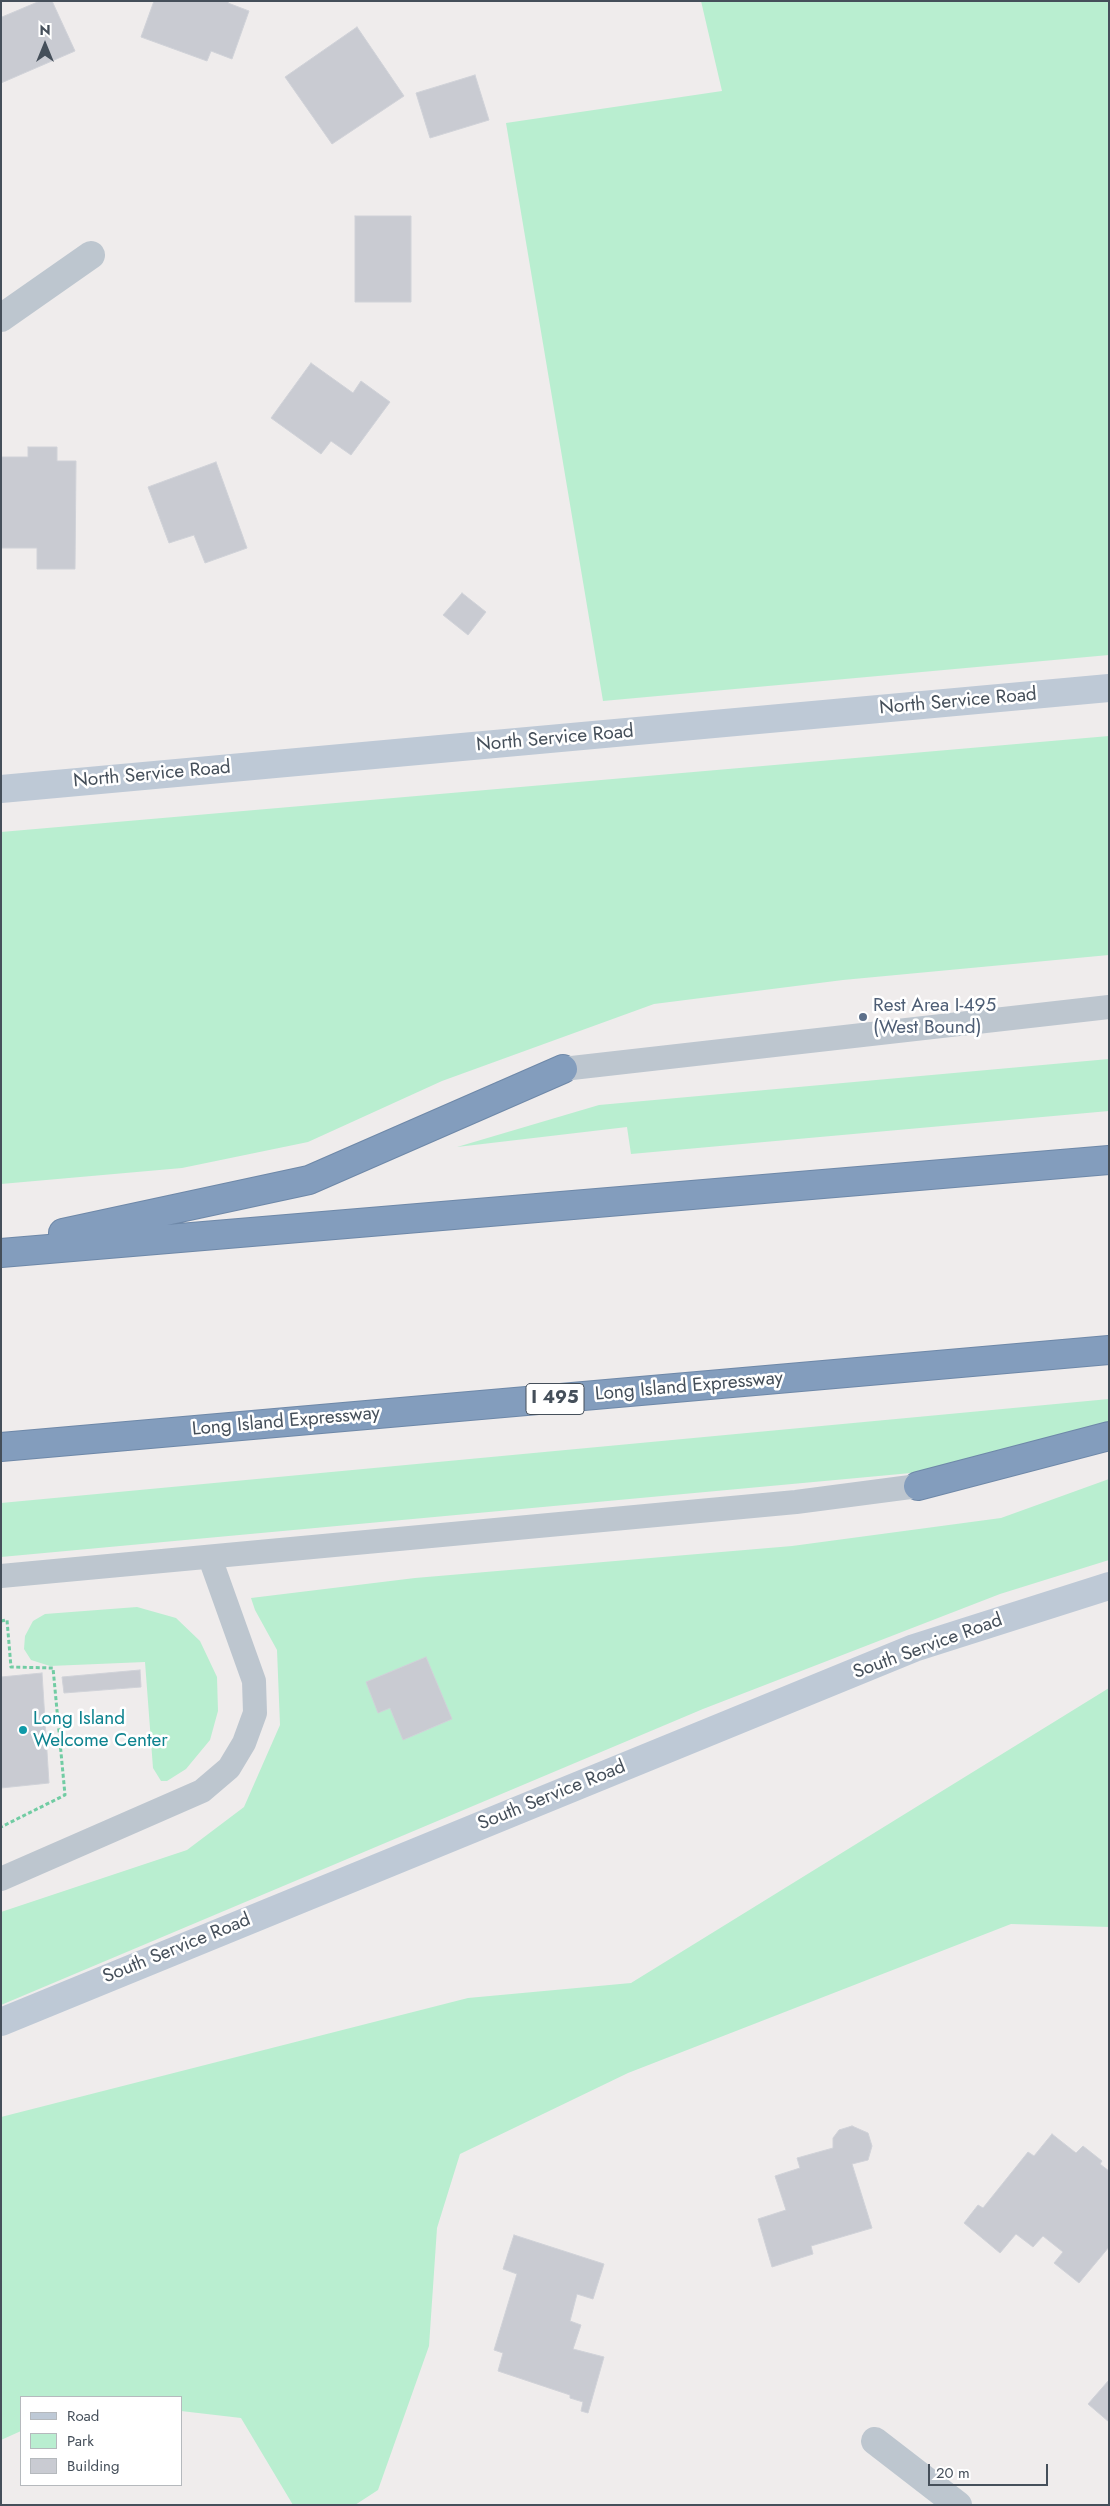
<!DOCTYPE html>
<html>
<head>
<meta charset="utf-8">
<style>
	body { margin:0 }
	#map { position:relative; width:1110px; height:2506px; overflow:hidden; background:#efecec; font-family:Jost,sans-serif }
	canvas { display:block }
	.frame { position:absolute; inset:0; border:2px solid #454f5a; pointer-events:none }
	.legend { position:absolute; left:20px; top:2396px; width:162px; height:90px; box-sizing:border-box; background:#fff; border:1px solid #b5b9bd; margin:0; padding:6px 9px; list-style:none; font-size:15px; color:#454f5a }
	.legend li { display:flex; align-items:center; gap:10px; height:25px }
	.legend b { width:25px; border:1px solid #b5b9bd }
	.north { position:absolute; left:20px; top:20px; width:50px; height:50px; -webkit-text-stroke:4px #fff; paint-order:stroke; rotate:0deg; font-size:14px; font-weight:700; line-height:20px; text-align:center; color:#454f5a }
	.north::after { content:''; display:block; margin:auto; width:18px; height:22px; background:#454f5a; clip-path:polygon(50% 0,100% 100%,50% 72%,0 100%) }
	.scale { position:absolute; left:928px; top:2464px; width:120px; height:22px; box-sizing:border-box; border:2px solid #454f5a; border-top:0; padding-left:6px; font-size:15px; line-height:18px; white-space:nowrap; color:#454f5a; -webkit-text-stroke:4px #fff; paint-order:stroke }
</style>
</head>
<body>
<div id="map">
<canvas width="1110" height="2506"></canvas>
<div class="frame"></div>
<ul class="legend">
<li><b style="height:6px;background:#bec9d6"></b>Road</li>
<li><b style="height:14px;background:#b9eed0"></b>Park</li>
<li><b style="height:14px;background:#c9cbd2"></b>Building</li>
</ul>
<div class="north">N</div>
<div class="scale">20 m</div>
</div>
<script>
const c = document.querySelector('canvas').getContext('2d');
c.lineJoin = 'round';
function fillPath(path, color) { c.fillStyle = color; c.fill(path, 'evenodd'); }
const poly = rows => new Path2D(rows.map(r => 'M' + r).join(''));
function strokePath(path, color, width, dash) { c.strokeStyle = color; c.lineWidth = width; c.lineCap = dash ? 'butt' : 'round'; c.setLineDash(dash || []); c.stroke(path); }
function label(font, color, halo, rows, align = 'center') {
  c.font = font + ' Jost,sans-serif'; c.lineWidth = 5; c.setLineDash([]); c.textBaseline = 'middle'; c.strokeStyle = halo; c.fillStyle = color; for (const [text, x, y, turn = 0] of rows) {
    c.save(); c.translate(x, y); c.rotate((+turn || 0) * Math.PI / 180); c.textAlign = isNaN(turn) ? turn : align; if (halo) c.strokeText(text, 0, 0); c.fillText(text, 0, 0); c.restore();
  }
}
const green = poly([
	[701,1,1109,1,1109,655,603,701,506,123,722,91],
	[1109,736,1109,955,843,980,654,1004,442,1081,308,1142,182,1168,1,1184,1,832],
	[1109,1059,1109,1111,631,1154,627,1127,457,1147,599,1105],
	[1109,1399,1109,1422,922,1472,1,1557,1,1503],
	[1109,1479,1109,1560,1000,1594,703,1709,1,2005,1,1912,187,1850,244,1807,280,1725,277,1650,255,1610,251,1598,415,1578,792,1546,1001,1518],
	[137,1607,176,1618,200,1641,217,1677,218,1711,210,1740,186,1769,167,1781,161,1781,153,1768,145,1662,50,1666,31,1660,24,1649,25,1636,33,1621,45,1614],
	[1109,1688,1109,1927,1011,1924,628,2073,460,2154,437,2228,429,2346,378,2490,355,2505,293,2505,241,2418,181,2411,181,2397,21,2397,21,2431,1,2440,1,2117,468,1998,631,1983]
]);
const building = poly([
	[40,1,52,1,75,51,1,83,1,15,2,17,40,1],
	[154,1,229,1,228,3,249,11,232,59,211,51,207,61,141,37,154,1],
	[357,27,404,96,332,144,285,77,357,27],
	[475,75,489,120,430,138,416,93,475,75],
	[355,216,411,216,411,302,355,302,355,216],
	[311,363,353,393,361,381,390,402,351,455,331,441,321,454,271,418,311,363],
	[28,447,57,447,57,461,76,461,75,569,37,569,37,548,1,548,1,457,28,457,28,447],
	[216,462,247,548,205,563,194,535,169,543,148,487,216,462],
	[462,593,486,612,468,635,443,615,462,593],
	[426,1657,452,1719,403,1740,390,1708,378,1713,366,1682,426,1657],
	[140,1670,141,1687,64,1693,62,1677,140,1670],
	[42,1673,49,1783,1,1788,1,1677,42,1673],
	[852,2126,868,2133,872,2146,868,2160,852,2164,872,2228,811,2246,813,2254,772,2267,758,2219,786,2210,775,2176,800,2168,797,2158,833,2148,833,2138,839,2130,852,2126],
	[1052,2134,1076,2153,1083,2146,1102,2161,1100,2164,1109,2171,1109,2247,1079,2283,1054,2263,1063,2252,1043,2236,1033,2247,1016,2234,1000,2253,964,2223,978,2205,983,2208,1028,2152,1034,2156,1052,2134],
	[514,2235,604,2264,593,2299,577,2294,570,2321,581,2325,573,2349,604,2357,588,2413,581,2411,583,2402,570,2398,570,2395,498,2371,503,2353,494,2350,517,2274,503,2269,514,2235],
	[1109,2380,1109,2422,1088,2404,1109,2380]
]);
const path = poly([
	[1,1621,7,1620,11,1667,53,1668,65,1795,1,1827]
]);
const lane = poly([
	[563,1069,1109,1007],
	[1,1576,796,1502,918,1486],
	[1,1879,202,1791,229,1768,244,1743,255,1713,254,1681,210,1558]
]);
const street = poly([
	[1,318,91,255],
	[875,2441,958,2505]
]);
const secondary = poly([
	[1,789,1109,688],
	[1,2022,914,1648,1109,1586]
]);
const highway = poly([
	[63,1233,309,1180,563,1069],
	[1,1253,1109,1160],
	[1,1447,1109,1350],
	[918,1486,1109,1436]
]);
const markers = [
	[863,1017,5,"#5c6f8a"],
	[23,1730,5,"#0f9aa8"]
];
const shields = [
	[555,1399,58]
];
const shieldNames = [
	["I 495",555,1399]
];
const streetNames = [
	["North Service Road",958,702,-5],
	["North Service Road",555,739,-5],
	["North Service Road",152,775,-5],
	["Long Island Expressway",689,1387,-5],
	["Long Island Expressway",286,1422,-5],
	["South Service Road",928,1647,-20],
	["South Service Road",552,1796,-22],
	["South Service Road",177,1949,-22]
];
const serviceNames = [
	["Rest Area I-495",873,1006],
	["(West Bound)",873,1028]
];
const cultureNames = [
	["Long Island",33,1719],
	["Welcome Center",33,1741]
];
fillPath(green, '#b9eed0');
fillPath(building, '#c9cbd2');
strokePath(building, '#d0d2d8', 1);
strokePath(highway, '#6e88a8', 30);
strokePath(path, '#71cca3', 3, [4, 2.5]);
strokePath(lane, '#bdc6cf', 24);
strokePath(street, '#bdc6cf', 28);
strokePath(secondary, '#bec9d6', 28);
strokePath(highway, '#839dbd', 28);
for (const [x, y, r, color] of markers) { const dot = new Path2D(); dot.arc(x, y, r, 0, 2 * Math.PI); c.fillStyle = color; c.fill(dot); strokePath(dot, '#fff', 2); }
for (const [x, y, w] of shields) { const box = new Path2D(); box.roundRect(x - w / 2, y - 15.5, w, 31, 4); c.fillStyle = '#fff'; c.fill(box); strokePath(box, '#454f5a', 1); }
label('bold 18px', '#454f5a', null, shieldNames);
label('19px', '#454f5a', '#fff', streetNames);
label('19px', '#4e5e75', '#fff', serviceNames, 'left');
label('19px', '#0d838f', '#fff', cultureNames, 'left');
</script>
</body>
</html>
